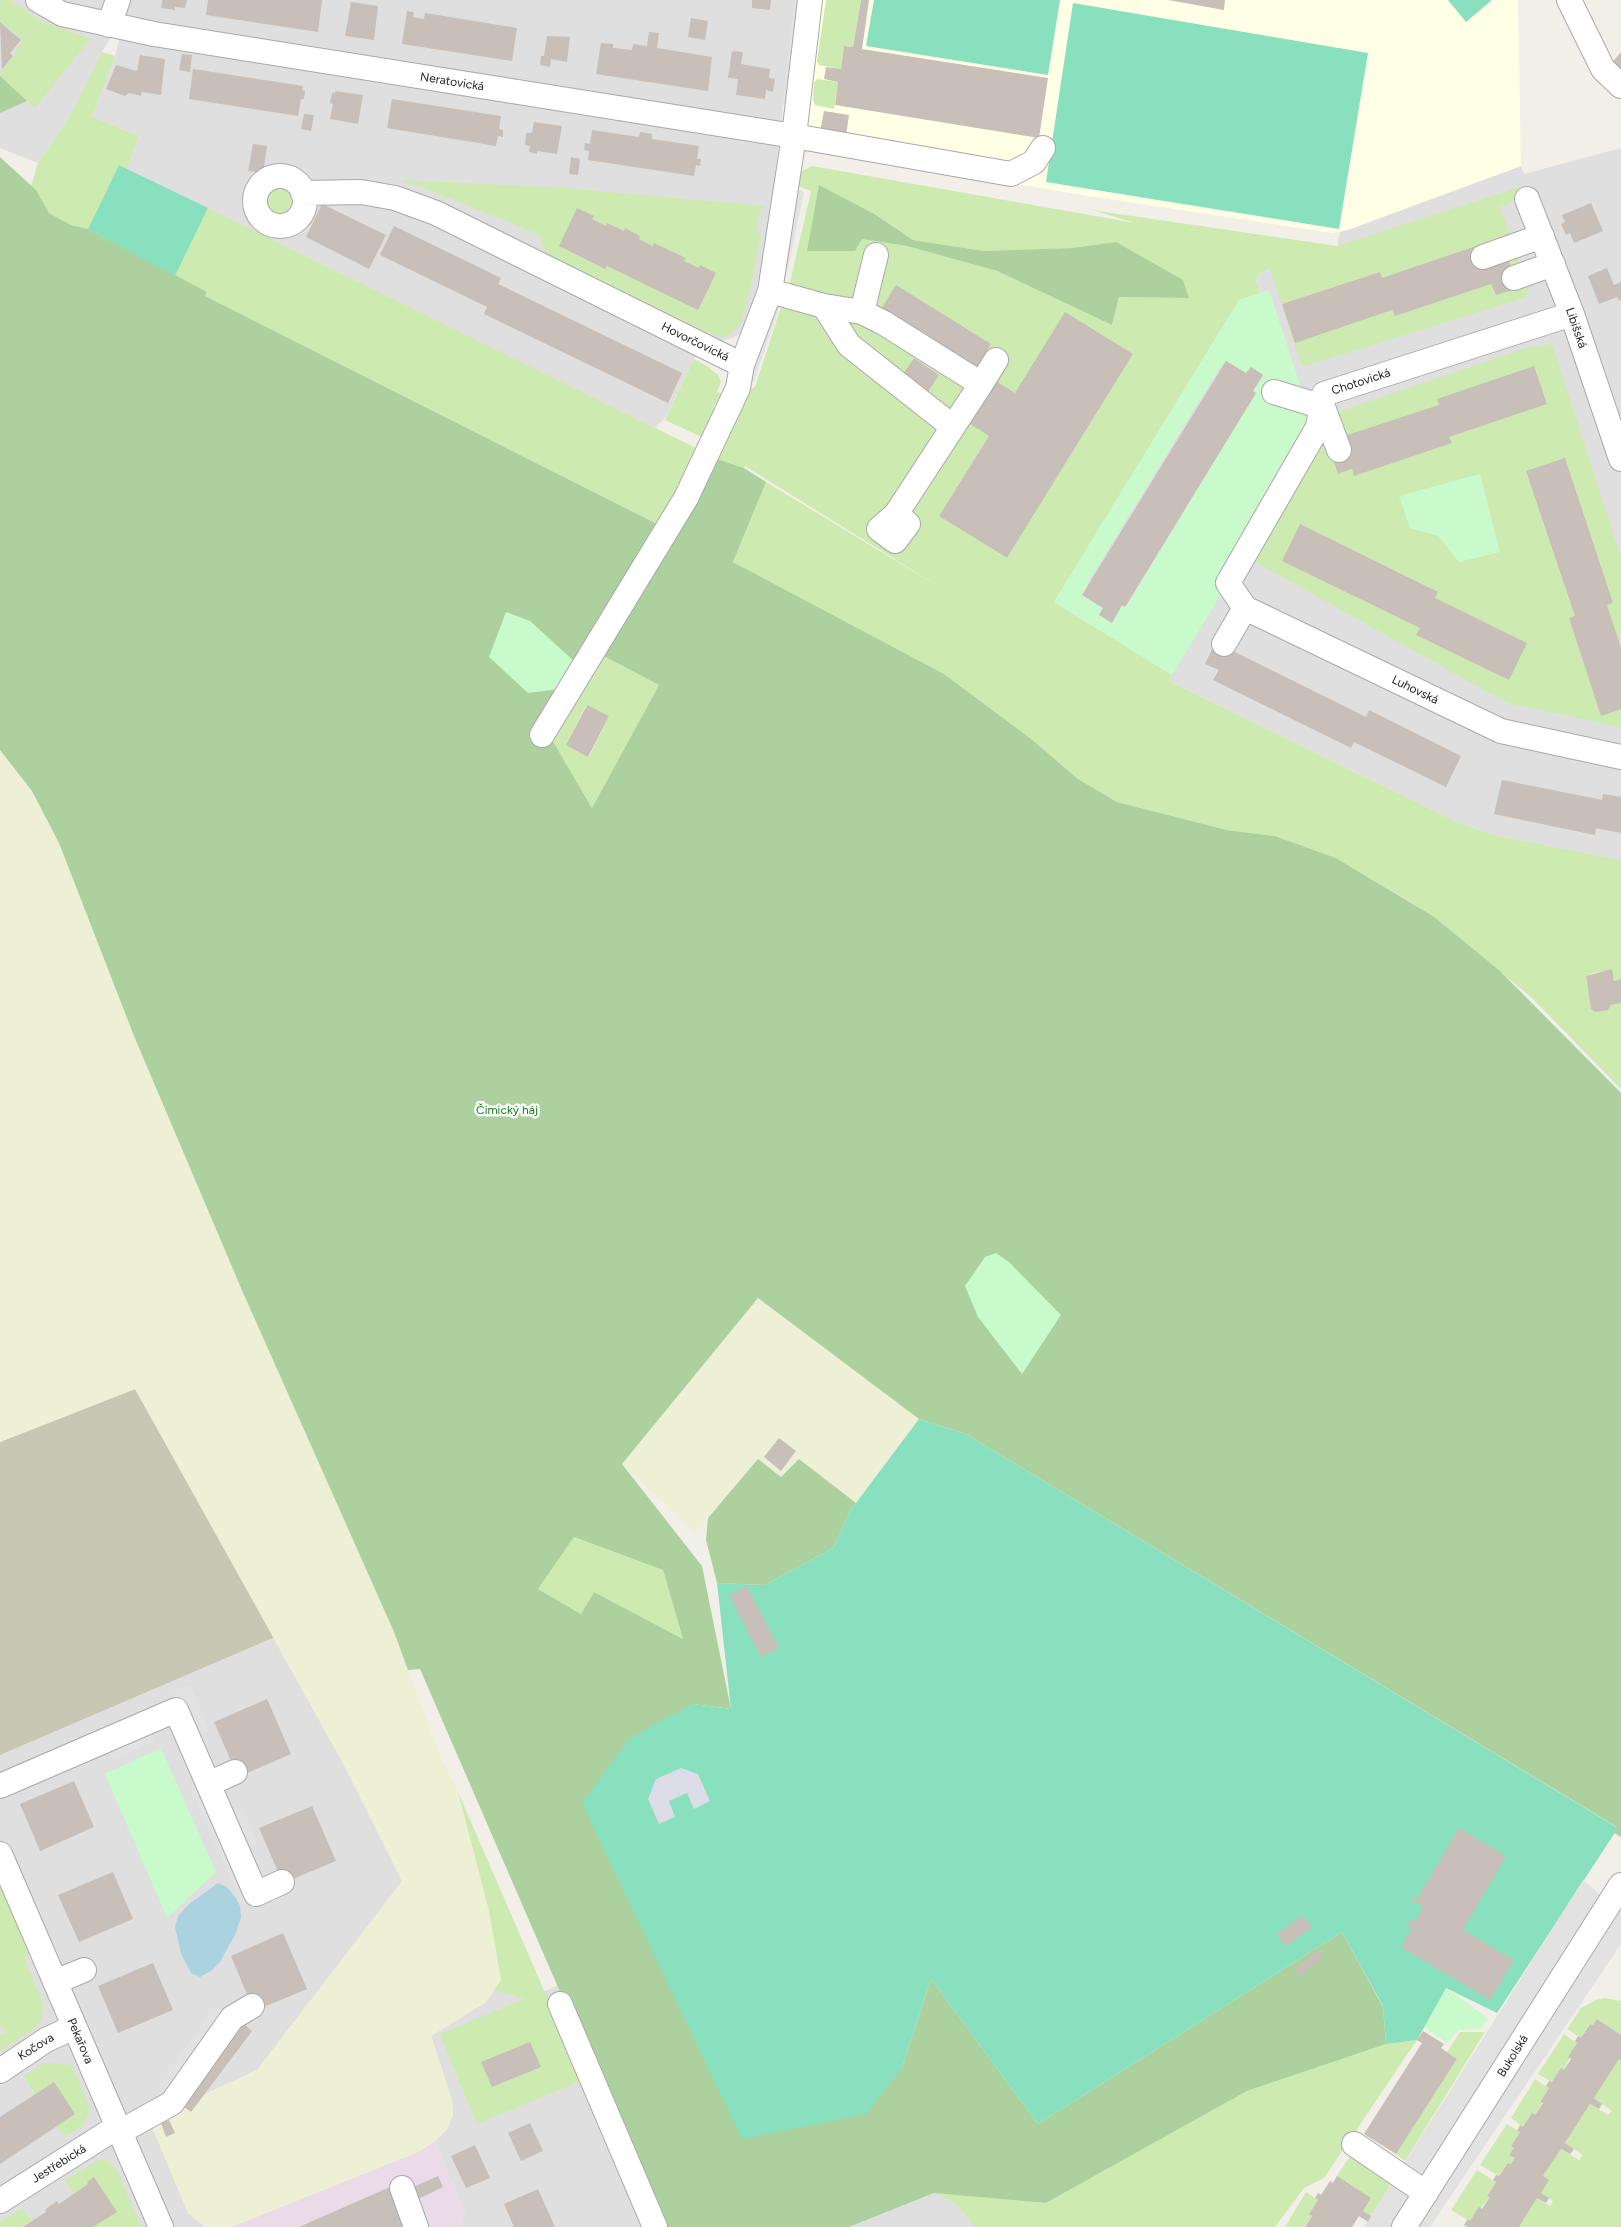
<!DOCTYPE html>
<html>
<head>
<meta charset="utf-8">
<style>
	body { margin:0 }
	canvas { display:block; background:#f2efe9 }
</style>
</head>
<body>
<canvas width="1621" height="2227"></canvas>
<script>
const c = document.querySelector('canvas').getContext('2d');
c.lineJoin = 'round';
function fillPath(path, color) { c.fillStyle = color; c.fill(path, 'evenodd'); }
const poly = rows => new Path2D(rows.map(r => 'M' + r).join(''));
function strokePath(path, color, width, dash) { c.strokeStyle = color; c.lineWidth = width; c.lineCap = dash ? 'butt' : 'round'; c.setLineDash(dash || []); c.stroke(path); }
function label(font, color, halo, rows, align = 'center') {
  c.font = font + ' Figtree,sans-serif'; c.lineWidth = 5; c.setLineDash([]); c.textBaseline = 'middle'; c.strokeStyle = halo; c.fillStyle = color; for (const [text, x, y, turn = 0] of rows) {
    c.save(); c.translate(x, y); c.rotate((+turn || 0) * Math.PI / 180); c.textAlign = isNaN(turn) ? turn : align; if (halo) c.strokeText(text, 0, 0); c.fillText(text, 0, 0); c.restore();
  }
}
const residential = poly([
	[0,0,795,0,777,160,761,271,749,321,740,334,730,339,718,341,708,338,694,359,666,417,655,428,127,169,139,136,92,117,115,56,126,14,102,52,71,114,38,163,0,148],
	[1621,148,1621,860,1494,835,1459,823,1169,681,1172,675,1054,602,1239,300,1260,293,1256,280,1260,273,1337,246,1340,232,1521,166,1524,174],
	[135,1389,343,1763,403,1881,257,2070,149,2120,193,2217,205,2227,0,2227,0,1442],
	[557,1986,662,2227,459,2227,465,2213,435,2141,447,2129,453,2115,452,2100,431,2036,486,2002,494,1990,525,1999],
	[934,2193,957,2205,974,2227,849,2227]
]);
const industrial = poly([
	[435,2141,465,2213,459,2227,231,2227,418,2152]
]);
const education = poly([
	[823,0,1518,0,1521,166,1348,230,1332,233,1070,193,806,148,811,89]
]);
const construction = poly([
	[135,1389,275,1637,0,1755,0,1442]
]);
const farmland = poly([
	[0,750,32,791,59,843,134,1036,241,1288,394,1632,441,1757,458,1792,489,1911,501,1980,486,2002,431,2036,452,2100,453,2115,447,2129,435,2141,418,2152,231,2227,205,2227,188,2213,149,2120,257,2070,402,1881,343,1763,135,1389,0,1442],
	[758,1298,919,1419,856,1503,799,1459,781,1477,758,1459,694,1532,622,1464]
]);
const grass = poly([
	[0,0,10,0,40,20,90,39,35,108,0,76,0,72,17,52,16,49,23,40,0,21],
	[826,0,861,0,853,47,844,46,841,69,819,65,817,61],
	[102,52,115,56,92,117,139,136,127,169,119,165,88,229,71,225,49,213,31,186,38,163,71,114],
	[817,79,838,82,834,109,815,105,813,100,814,83],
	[812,166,1135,223,1092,210,1337,246,1516,188,1529,186,1533,192,1500,207,1529,292,1524,298,1302,367,1270,269,1260,273,1256,280,1260,293,1239,300,1054,602,1172,675,1169,681,1459,823,1494,835,1621,860,1621,979,1614,981,1612,970,1589,974,1586,978,1591,1009,1608,1010,1611,1005,1621,1003,1621,1089,1531,997,1433,916,1404,898,1336,858,1275,836,1227,830,1117,802,1078,779,1030,738,944,674,733,562,766,482,949,593,745,466,744,468,714,458,745,393,755,387,782,304,785,304,811,191,795,185,797,174],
	[876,215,913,240,984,251,1071,248,1116,242,1189,298,1119,297,1112,325,997,271,907,246,862,239],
	[1507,255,1518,288,1496,295,1491,284,1395,316,1392,310,1296,342,1282,304,1379,272,1382,278,1430,262],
	[896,286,991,344,973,374,932,339],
	[1133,354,1007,558,939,516,989,436,993,379,1015,393],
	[914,358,939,375,928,391,903,374],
	[403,180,566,188,764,206,765,209,761,208,756,232,761,234,754,272,741,324,725,338,714,335,546,254,541,238,533,232,424,188,403,182],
	[577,209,606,226,608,223,624,231,625,229,640,235,639,239,653,246,655,243,685,258,684,261,699,268,700,265,716,273,698,310,607,266,605,269,559,246],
	'263 201a17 17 0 1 1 34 0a17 17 0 1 1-34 0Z',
	[208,208,700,450,661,526,205,296,207,292,175,276],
	[1552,344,1621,557,1621,648,1607,605,1613,603,1565,458,1526,471,1575,616,1569,619,1601,715,1621,709,1621,727,1507,703,1252,560,1341,411,1525,348],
	[1533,366,1546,404,1449,437,1451,443,1355,475,1352,469,1338,474,1332,455,1439,405,1437,399],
	[1300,525,1392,570,1435,598,1509,680,1417,635,1420,628,1282,561],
	[694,359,707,366,719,376,721,382,717,392,722,394,713,407,724,412,710,441,665,420],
	[598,653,659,685,592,808,551,738],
	[586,705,609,716,589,757,566,745],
	[574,1537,663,1570,683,1639,594,1592,581,1614,538,1589],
	[458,1792,583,2080,477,2124,440,2034,524,1999,494,1990,501,1980,489,1911],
	[481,2062,541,2067,492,2087],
	[0,1882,31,1955,24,1958,44,2006,42,2017,36,2027,0,2051,0,2035,6,2032,0,2025],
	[1605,1998,1621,2001,1621,2035,1597,2019,1593,2025,1589,2024,1581,2038,1567,2029,1581,2008,1596,2000],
	[1460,2032,1485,2032,1405,2161,1396,2154,1457,2059,1447,2052],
	[1564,2034,1577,2043,1564,2070,1552,2082,1538,2074],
	[1417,2040,1324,2178,1304,2188,1275,2227,974,2227,957,2205,934,2193,1046,2203,1247,2091,1386,2044],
	[1619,2059,1621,2061,1621,2227,1519,2227,1537,2198,1550,2206,1553,2201,1541,2193,1543,2176,1561,2149,1579,2160,1583,2155,1565,2143,1590,2104,1608,2115,1612,2111,1594,2098],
	[55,2063,72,2065,89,2106,89,2113,82,2126,65,2137,57,2126,75,2114,54,2082,35,2094,24,2076,42,2064],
	[1535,2079,1549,2088,1540,2101,1542,2103,1535,2115,1523,2127,1511,2118],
	[1507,2124,1520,2132,1511,2146,1514,2148,1510,2155,1515,2158,1511,2164,1508,2163,1499,2176,1480,2165],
	[1350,2156,1392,2182,1371,2216,1363,2211,1337,2176],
	[98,2160,105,2160,116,2168,141,2227,93,2227,116,2212,94,2177,74,2194,64,2180],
	[1477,2170,1496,2182,1487,2195,1490,2197,1470,2221,1451,2210],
	[1306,2192,1318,2200,1309,2214,1312,2216,1304,2227,1285,2227],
	[22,2208,32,2222,23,2227,0,2227,0,2222]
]);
const forest = poly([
	[0,76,27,101,0,113],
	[0,157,36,190,49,213,71,225,88,229,207,292,205,296,661,526,714,458,744,468,766,482,733,562,944,674,1030,738,1078,779,1117,802,1227,830,1275,836,1336,858,1433,916,1500,971,1621,1093,1621,1837,1614,1833,1617,1827,966,1434,919,1419,758,1298,622,1464,702,1566,731,1709,693,1704,902,2068,931,1979,1038,2124,1342,1932,1383,2007,1386,2044,1247,2091,1046,2203,934,2193,849,2227,662,2227,420,1669,408,1670,394,1632,241,1288,134,1036,59,843,32,791,0,750],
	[598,653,659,685,592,808,551,738],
	[574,1537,663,1570,683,1639,594,1592,581,1614,538,1589],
	[819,185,876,215,913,240,984,251,1071,248,1116,242,1183,280,1189,298,1119,297,1112,325,997,271,907,246,862,239,855,251,807,251],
	[758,1459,781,1477,799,1459,856,1503,850,1511,833,1548,765,1585,717,1583,706,1540,708,1518]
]);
const park = poly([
	[1269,290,1317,436,1172,675,1054,602,1239,300],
	[1226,361,1246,373,1251,367,1263,375,1253,391,1256,393,1126,607,1122,605,1112,623,1099,615,1103,608,1087,584,1217,372],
	[1480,474,1500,552,1459,562,1438,536,1410,528,1399,496],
	[506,612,530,621,575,662,559,689,528,693,489,657],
	[996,1253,1009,1262,1061,1315,1022,1374,978,1317,965,1286,985,1257],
	[161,1748,216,1872,167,1918,105,1774],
	[1446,1988,1488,2018,1481,2029,1459,2030,1447,2043,1424,2027]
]);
const pitch = poly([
	[874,0,1060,0,1048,75,866,46],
	[1448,0,1492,0,1466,22],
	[1073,3,1368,53,1339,229,1046,182],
	[119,165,208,208,175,276,88,229],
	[919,1419,966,1434,1618,1828,1497,2013,1446,1988,1417,2040,1386,2044,1383,2006,1342,1932,1038,2124,931,1979,902,2068,866,2114,742,2139,582,1803,630,1738,693,1704,731,1709,717,1583,765,1585,833,1548,850,1511]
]);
const parking = poly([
	[795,0,803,0,789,103,783,104],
	[795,188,804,192,780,306,754,381,746,389],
	[190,1684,210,1731,189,1740,169,1693],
	[147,1723,155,1741,113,1760,106,1740],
	[206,1780,223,1818,243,1809,258,1843,238,1852,258,1899,243,1906,190,1787],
	[1583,1880,1621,1912,1621,1944,1430,2227,1364,2227],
	[216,2005,232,2018,174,2100,157,2087]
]);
const plaza = poly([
	[681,1768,698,1774,710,1801,694,1809,687,1793,669,1801,675,1817,659,1824,648,1799,656,1779]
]);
const water = poly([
	[218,1883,227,1887,236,1898,240,1906,241,1917,236,1933,220,1962,211,1971,200,1977,191,1973,181,1954,175,1927,178,1916,188,1905]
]);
const building = poly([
	[162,0,187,0,185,8,175,7,175,10,161,8],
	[208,0,322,0,318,32,206,15],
	[752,0,771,0,770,10,752,8],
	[861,0,869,0,862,49,1048,78,1039,138,835,105,838,82,824,79,826,67,841,69,844,46,853,47],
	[1168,0,1225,0,1224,10],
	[351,2,378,6,374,40,345,36],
	[407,11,414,12,413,17,424,19,425,13,517,28,512,61,402,44],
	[691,18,708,21,705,40,688,37],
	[0,22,21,40,10,53,13,56,2,69],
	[649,32,659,33,657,48,712,57,708,91,596,74,601,43,613,44,613,48,632,50,633,44,647,46],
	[547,36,570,37,567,62,551,59,550,67,540,65,541,56,544,56],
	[732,51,743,52,741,64,770,69,769,78,775,79,773,92,766,90,765,99,736,95,738,79,728,78],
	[1621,52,1621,74,1610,65],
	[182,54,192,55,190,72,179,70],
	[140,55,165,59,161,95,142,92,141,96,129,93,125,96,106,89,116,65,137,71],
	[193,69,303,86,302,90,305,91,304,99,301,99,298,116,189,99],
	[335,91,363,95,358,124,330,119,333,104,330,103,332,93,335,93],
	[392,99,501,116,499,129,503,130,503,137,498,136,496,146,387,128],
	[824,111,849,115,846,136,820,132],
	[304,114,314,115,311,131,301,129],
	[534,122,562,126,557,154,537,151,537,154,529,152,530,146,525,145,526,133,532,133],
	[592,130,639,137,640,132,652,134,652,139,699,146,697,159,701,159,700,166,696,165,694,176,588,160,589,151,584,150,585,143,590,144],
	[253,144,267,146,263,173,248,171],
	[571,157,580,159,578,175,569,174],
	[1591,203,1603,231,1574,243,1570,233,1566,235,1561,224,1565,222,1562,215],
	[322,204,386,235,369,269,306,237],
	[577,208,594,216,592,219,606,226,607,223,624,231,625,228,640,236,639,239,653,246,654,243,686,258,684,261,699,268,700,265,716,273,698,310,607,266,605,269,559,246],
	[394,226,501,278,498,284,682,373,668,403,484,314,487,307,380,255],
	[1479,245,1485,262,1507,255,1518,288,1496,295,1491,284,1395,316,1392,310,1295,343,1282,304,1380,272,1382,278],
	[1607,268,1614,285,1621,282,1621,300,1619,301,1617,297,1599,304,1588,276],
	[896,285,991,344,973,374,928,346,932,339,882,308],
	[1065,312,1133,354,1007,558,939,516,989,436,967,422,993,379,1015,393],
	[914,358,939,375,928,392,903,374],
	[1226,361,1246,373,1251,367,1263,375,1253,391,1256,393,1125,607,1122,605,1112,623,1099,615,1103,608,1082,595],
	[1534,366,1547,404,1449,437,1452,443,1354,476,1352,469,1338,474,1332,455,1341,437,1439,405,1437,399],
	[1565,458,1613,603,1607,605,1621,648,1621,709,1601,716,1569,618,1575,616,1526,471],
	[1300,524,1438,592,1435,598,1527,643,1509,680,1416,635,1420,628,1282,561],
	[1214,645,1229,649,1366,717,1369,710,1461,756,1446,787,1354,742,1351,748,1213,680,1219,670,1205,664],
	[587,705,609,716,588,757,566,745],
	[1502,780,1602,800,1603,794,1621,797,1621,833,1596,828,1595,835,1494,814],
	[1612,969,1614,981,1621,979,1621,1003,1611,1005,1608,1010,1595,1012,1591,1009,1586,976],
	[779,1438,796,1451,781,1471,764,1457],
	[747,1586,779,1648,761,1657,729,1595],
	[267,1699,291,1754,238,1777,214,1722],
	[74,1781,94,1827,40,1851,20,1804],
	[312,1806,336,1861,283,1883,259,1828],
	[1459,1828,1506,1856,1463,1930,1514,1960,1490,2000,1401,1947,1412,1928,1406,1925,1410,1919,1415,1922,1423,1907,1411,1900,1413,1897,1417,1899],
	[113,1872,133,1919,79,1942,58,1895],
	[1303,1915,1312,1928,1285,1946,1277,1934],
	[283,1933,307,1989,254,2011,231,1956],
	[1319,1950,1324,1957,1300,1976,1294,1970],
	[153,1963,173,2010,118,2033,98,1986],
	[1597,2019,1621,2035,1621,2061,1619,2059,1594,2098,1602,2104,1599,2109,1590,2104,1565,2143,1574,2149,1570,2154,1561,2149,1543,2176,1549,2180,1541,2193,1549,2198,1546,2203,1537,2198,1519,2227,1468,2227,1464,2225,1468,2219,1470,2221,1479,2207,1482,2209,1490,2197,1487,2196,1496,2182,1493,2180,1496,2175,1499,2176,1508,2163,1511,2164,1515,2158,1509,2155,1514,2148,1511,2146,1520,2132,1517,2131,1520,2125,1523,2127,1532,2113,1535,2115,1543,2103,1540,2102,1549,2088,1546,2086,1549,2081,1552,2082,1561,2068,1564,2070,1571,2059,1568,2057,1577,2043,1575,2041,1578,2036,1581,2038,1590,2024,1593,2025],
	[241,2022,252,2031,191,2112,180,2104],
	[1423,2031,1444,2044,1441,2048,1457,2059,1396,2154,1364,2134,1422,2043,1417,2040],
	[530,2042,541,2067,492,2087,481,2062],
	[54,2082,75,2114,0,2164,0,2117],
	[169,2120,175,2133,166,2137,161,2123],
	[530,2123,543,2151,521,2161,508,2133],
	[475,2145,490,2178,466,2188,451,2156],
	[438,2176,443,2187,416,2200,411,2188],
	[1337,2176,1371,2198,1363,2211,1371,2216,1368,2222,1359,2216,1352,2227,1305,2227,1312,2216,1309,2214,1318,2200,1315,2198,1318,2193,1321,2195,1330,2181,1333,2183],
	[94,2177,117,2212,93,2227,23,2227,46,2212,45,2210,51,2205,57,2201,59,2204,88,2184,87,2182],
	[390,2187,407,2227,299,2227],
	[538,2189,555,2227,514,2227,504,2204]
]);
const minor = poly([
	[38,0,62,14,154,34,794,136,1011,174,1034,162,1043,148],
	[1569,0,1603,69,1621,86],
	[109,25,118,0],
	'255 201a25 25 0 1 1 50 0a25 25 0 1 1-50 0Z',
	[303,193,361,192,395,198,436,213,742,365],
	[1527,199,1572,314,1621,459],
	[1483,257,1542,236],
	[1514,278,1553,264],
	[770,291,824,306,862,312,884,323,981,384,996,360],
	[824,306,849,345,953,427],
	[862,312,876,255],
	[1572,314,1324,394,1318,427,1228,583,1245,608,1501,731,1621,757],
	[1274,392,1323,407,1339,450],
	[896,514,908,524,895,541,879,529,896,514,981,384],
	[1224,644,1245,608],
	[542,735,686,498,738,388,742,365,770,291,794,136,810,0],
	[208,1784,235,1772],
	[0,1786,176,1710,256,1894,282,1882],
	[0,1854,161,2227],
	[55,1982,84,1970],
	[560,2004,655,2227],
	[0,2071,46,2040,74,2027],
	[120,2132,172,2103,232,2018,252,2006],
	[1354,2144,1426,2193],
	[402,2188,416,2227],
	[0,2201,117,2127],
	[1404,2227,1621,1885]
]);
const streetNames = [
	["Neratovická",452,82,9],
	["Libišská",1576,328,71],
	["Hovorčovická",695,342,26],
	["Chotovická",1361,382,-18],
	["Luhovská",1415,690,26],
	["Pekařova",80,2041,67],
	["Kočova",36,2047,-32],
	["Bukolská",1513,2056,-58],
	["Jestřebická",59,2164,-32]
];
const parkNames = [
	["Čimický háj",507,1110]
];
fillPath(residential, '#e0dfdf');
fillPath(industrial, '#ebdbe8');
fillPath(education, '#ffffe5');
fillPath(construction, '#c7c7b4');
fillPath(farmland, '#eef0d5');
fillPath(grass, '#cdebb0');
fillPath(forest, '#add19e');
fillPath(park, '#c8facc');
fillPath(pitch, '#88e0be');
fillPath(parking, '#e2e2e2');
fillPath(plaza, '#dddde8');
fillPath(water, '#aad3df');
fillPath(building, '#c7bfb8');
strokePath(minor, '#a9a9a9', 26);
strokePath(minor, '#fff', 24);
label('12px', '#222', '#fff', streetNames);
label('12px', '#0c8416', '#fff', parkNames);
</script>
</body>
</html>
